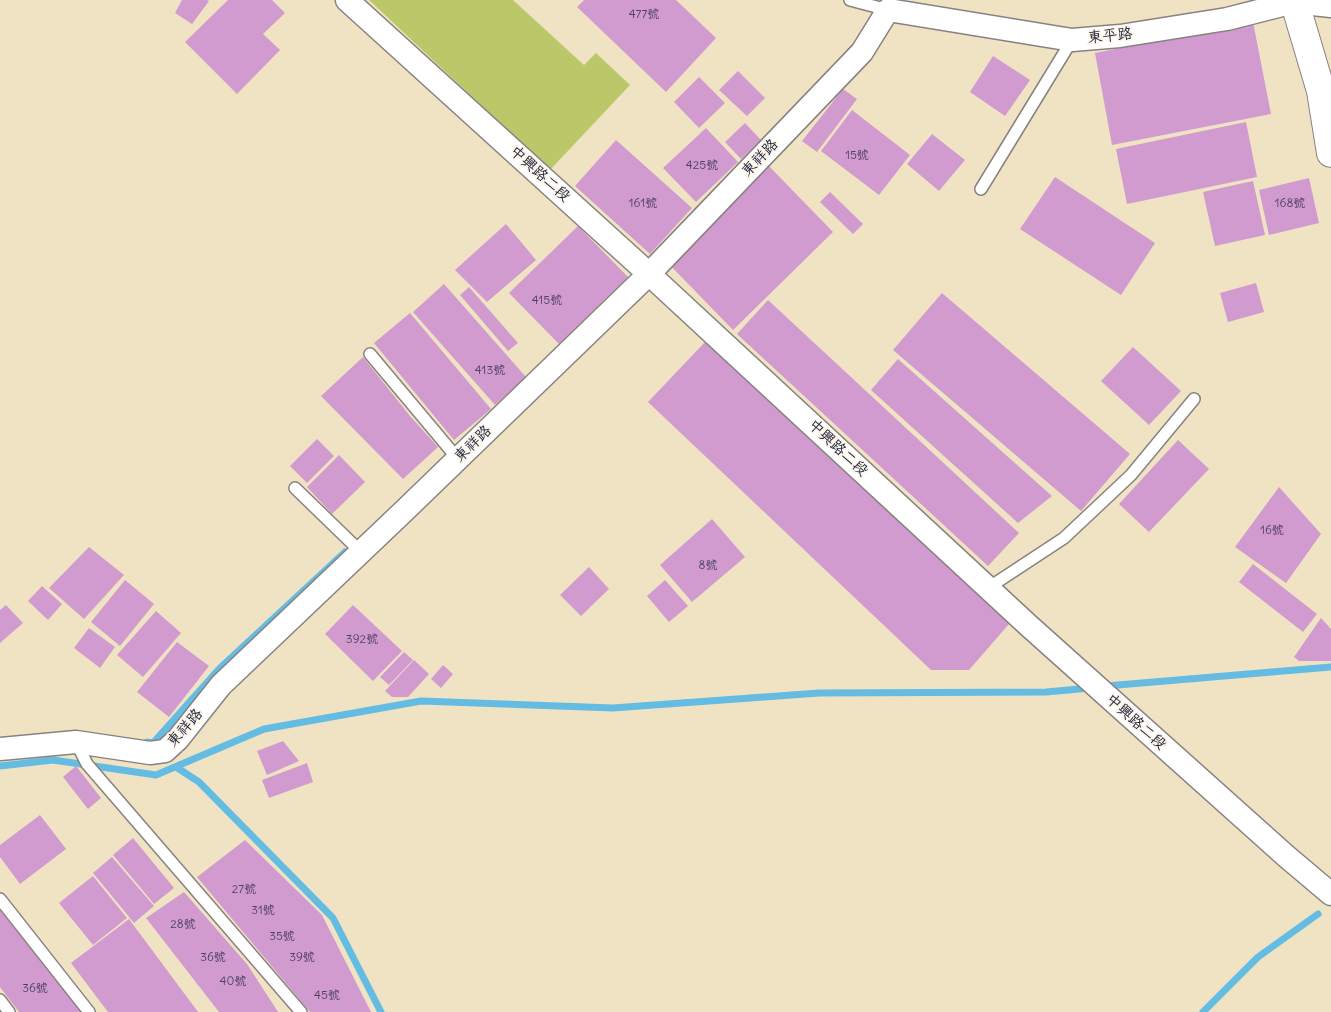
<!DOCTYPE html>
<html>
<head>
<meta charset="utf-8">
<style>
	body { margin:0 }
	canvas { display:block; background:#efe3c4 }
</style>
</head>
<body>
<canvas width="1331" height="1012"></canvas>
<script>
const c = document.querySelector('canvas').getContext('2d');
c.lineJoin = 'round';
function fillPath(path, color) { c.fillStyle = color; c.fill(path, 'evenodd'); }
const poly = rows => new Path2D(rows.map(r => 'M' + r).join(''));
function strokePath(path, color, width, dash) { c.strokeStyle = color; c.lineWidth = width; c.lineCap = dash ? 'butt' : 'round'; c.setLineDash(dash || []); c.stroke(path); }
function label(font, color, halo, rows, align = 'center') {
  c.font = font + ' Delius,"LXGW WenKai TC",sans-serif'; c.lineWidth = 4; c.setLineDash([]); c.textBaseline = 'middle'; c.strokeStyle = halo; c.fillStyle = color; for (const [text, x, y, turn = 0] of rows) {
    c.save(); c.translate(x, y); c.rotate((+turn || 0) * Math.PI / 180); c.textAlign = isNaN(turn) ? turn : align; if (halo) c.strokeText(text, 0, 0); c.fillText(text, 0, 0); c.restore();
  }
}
const green = poly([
	[369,0,513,0,584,65,596,53,630,85,550,170]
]);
const stream = poly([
	[1106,686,1331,667],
	[147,742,153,743,219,669,345,552],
	[0,766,53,760,156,775,264,729,421,701,613,708,819,693,1046,692,1090,688],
	[176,767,199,782,333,918,381,1012],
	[1203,1012,1258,957,1318,914]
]);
const building = poly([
	[182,0,207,0,209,1,192,24,175,13],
	[228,0,272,0,285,13,263,34,280,50,237,94,185,42],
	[584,0,676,0,716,38,666,92,577,7],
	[1253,22,1271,114,1112,145,1095,53],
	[993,56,1030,80,1005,116,970,92],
	[738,71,765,98,747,116,719,90],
	[699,77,725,103,699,128,674,102],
	[843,89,857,99,817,152,802,141],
	[852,110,910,155,879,195,821,151],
	[1246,122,1257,177,1127,204,1116,149],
	[745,123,761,140,741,159,725,142],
	[706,128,738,162,696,202,663,168],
	[932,134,965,160,939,191,907,164],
	[616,140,692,208,650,254,575,186],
	[766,163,833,232,733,330,665,260],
	[1055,177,1155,243,1121,295,1020,229],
	[1309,178,1319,223,1269,235,1259,190],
	[1253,181,1265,235,1215,246,1203,192],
	[830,192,863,224,853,234,820,202],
	[506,224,536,260,487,302,455,270],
	[578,226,628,277,559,344,509,293],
	[1256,283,1264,312,1228,322,1220,293],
	[444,284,526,377,495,405,413,312],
	[469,287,518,343,508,351,460,295],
	[942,293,1130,454,1081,511,893,350],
	[768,300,1019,533,988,566,737,334],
	[410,313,491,409,454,440,374,343],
	[706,341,1009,624,969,670,931,670,648,402],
	[1133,347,1181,391,1149,425,1101,381],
	[363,357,410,416,438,447,403,479,321,396],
	[898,359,1052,496,1018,523,871,390],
	[317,439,334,456,307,483,290,466],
	[1178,440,1209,469,1149,532,1119,504],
	[339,455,365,482,332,514,307,487],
	[1279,487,1321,534,1286,583,1235,547],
	[712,519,745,557,692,602,660,565],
	[89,547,124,575,84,619,49,588],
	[1253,564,1317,614,1303,632,1239,582],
	[589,567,609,589,581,616,560,595],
	[125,580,154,604,120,646,91,622],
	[665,580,688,606,669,622,647,596],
	[42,586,62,604,48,620,28,601],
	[6,605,23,623,0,643,0,610],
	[353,605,402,651,373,681,325,634],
	[156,611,181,633,143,677,117,655],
	[1321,618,1331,629,1331,661,1299,661,1294,657],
	[89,628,115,647,100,668,74,648],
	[177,642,209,666,169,717,137,692],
	[404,652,413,660,389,685,380,677],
	[414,660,429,674,408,697,392,697,385,691],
	[443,665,453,674,441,688,431,679],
	[283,741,299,761,267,775,257,751],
	[307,763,313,782,269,798,262,780],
	[76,766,101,798,88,809,63,777],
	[40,815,66,849,20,884,0,857,0,845],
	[133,838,174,888,154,904,113,855],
	[245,840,322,915,371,1012,310,1012,197,877],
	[112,857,154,906,134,923,93,873],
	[93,876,127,918,93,945,59,903],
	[184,892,247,964,278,1012,219,1012,146,918],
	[0,899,86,1012,19,1012,0,987],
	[129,919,198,1012,108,1012,71,963]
]);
const service = poly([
	[850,0,888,10],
	[981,189,1072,40],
	[370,354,458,459],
	[295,488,361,552],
	[988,588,1064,538,1131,475,1194,399],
	[76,742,87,764,301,1012],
	[0,899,89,1012],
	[0,1000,9,1012]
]);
const minor = poly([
	[347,0,649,274,1028,625,1286,856,1331,894],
	[0,749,76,742,150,753,165,751,178,739,221,685,404,511,649,274,862,52,888,10,1072,40,1120,36,1227,19,1294,2,1331,6]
]);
const secondary = poly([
	[1294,0,1321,91,1331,153]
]);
const numberNames = [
	["477號",644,15],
	["15號",857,156],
	["425號",702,166],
	["161號",643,204],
	["168號",1290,204],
	["415號",547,301],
	["413號",490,371],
	["16號",1272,531],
	["8號",708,566],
	["392號",362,640],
	["27號",244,890],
	["31號",263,911],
	["28號",183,925],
	["35號",282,937],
	["36號",213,958],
	["39號",302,958],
	["40號",233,982],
	["36號",35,989],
	["45號",327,996]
];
const streetNames = [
	["東平路",1110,36,-6],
	["東祥路",760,158,-46],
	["中興路二段",540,174,42],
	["東祥路",473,444,-44],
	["中興路二段",838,448,43],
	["中興路二段",1136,722,42],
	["東祥路",185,728,-49]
];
fillPath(green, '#bbc86a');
strokePath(stream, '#65bce2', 7);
fillPath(building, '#d19bcf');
strokePath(service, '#888280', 14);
strokePath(minor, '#888280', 25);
strokePath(secondary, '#888280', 30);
strokePath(service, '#fff', 11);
strokePath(minor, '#fff', 22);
strokePath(secondary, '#fff', 28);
label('12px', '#4e4060', null, numberNames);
label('15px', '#22223b', '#fbf7ec', streetNames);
</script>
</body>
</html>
